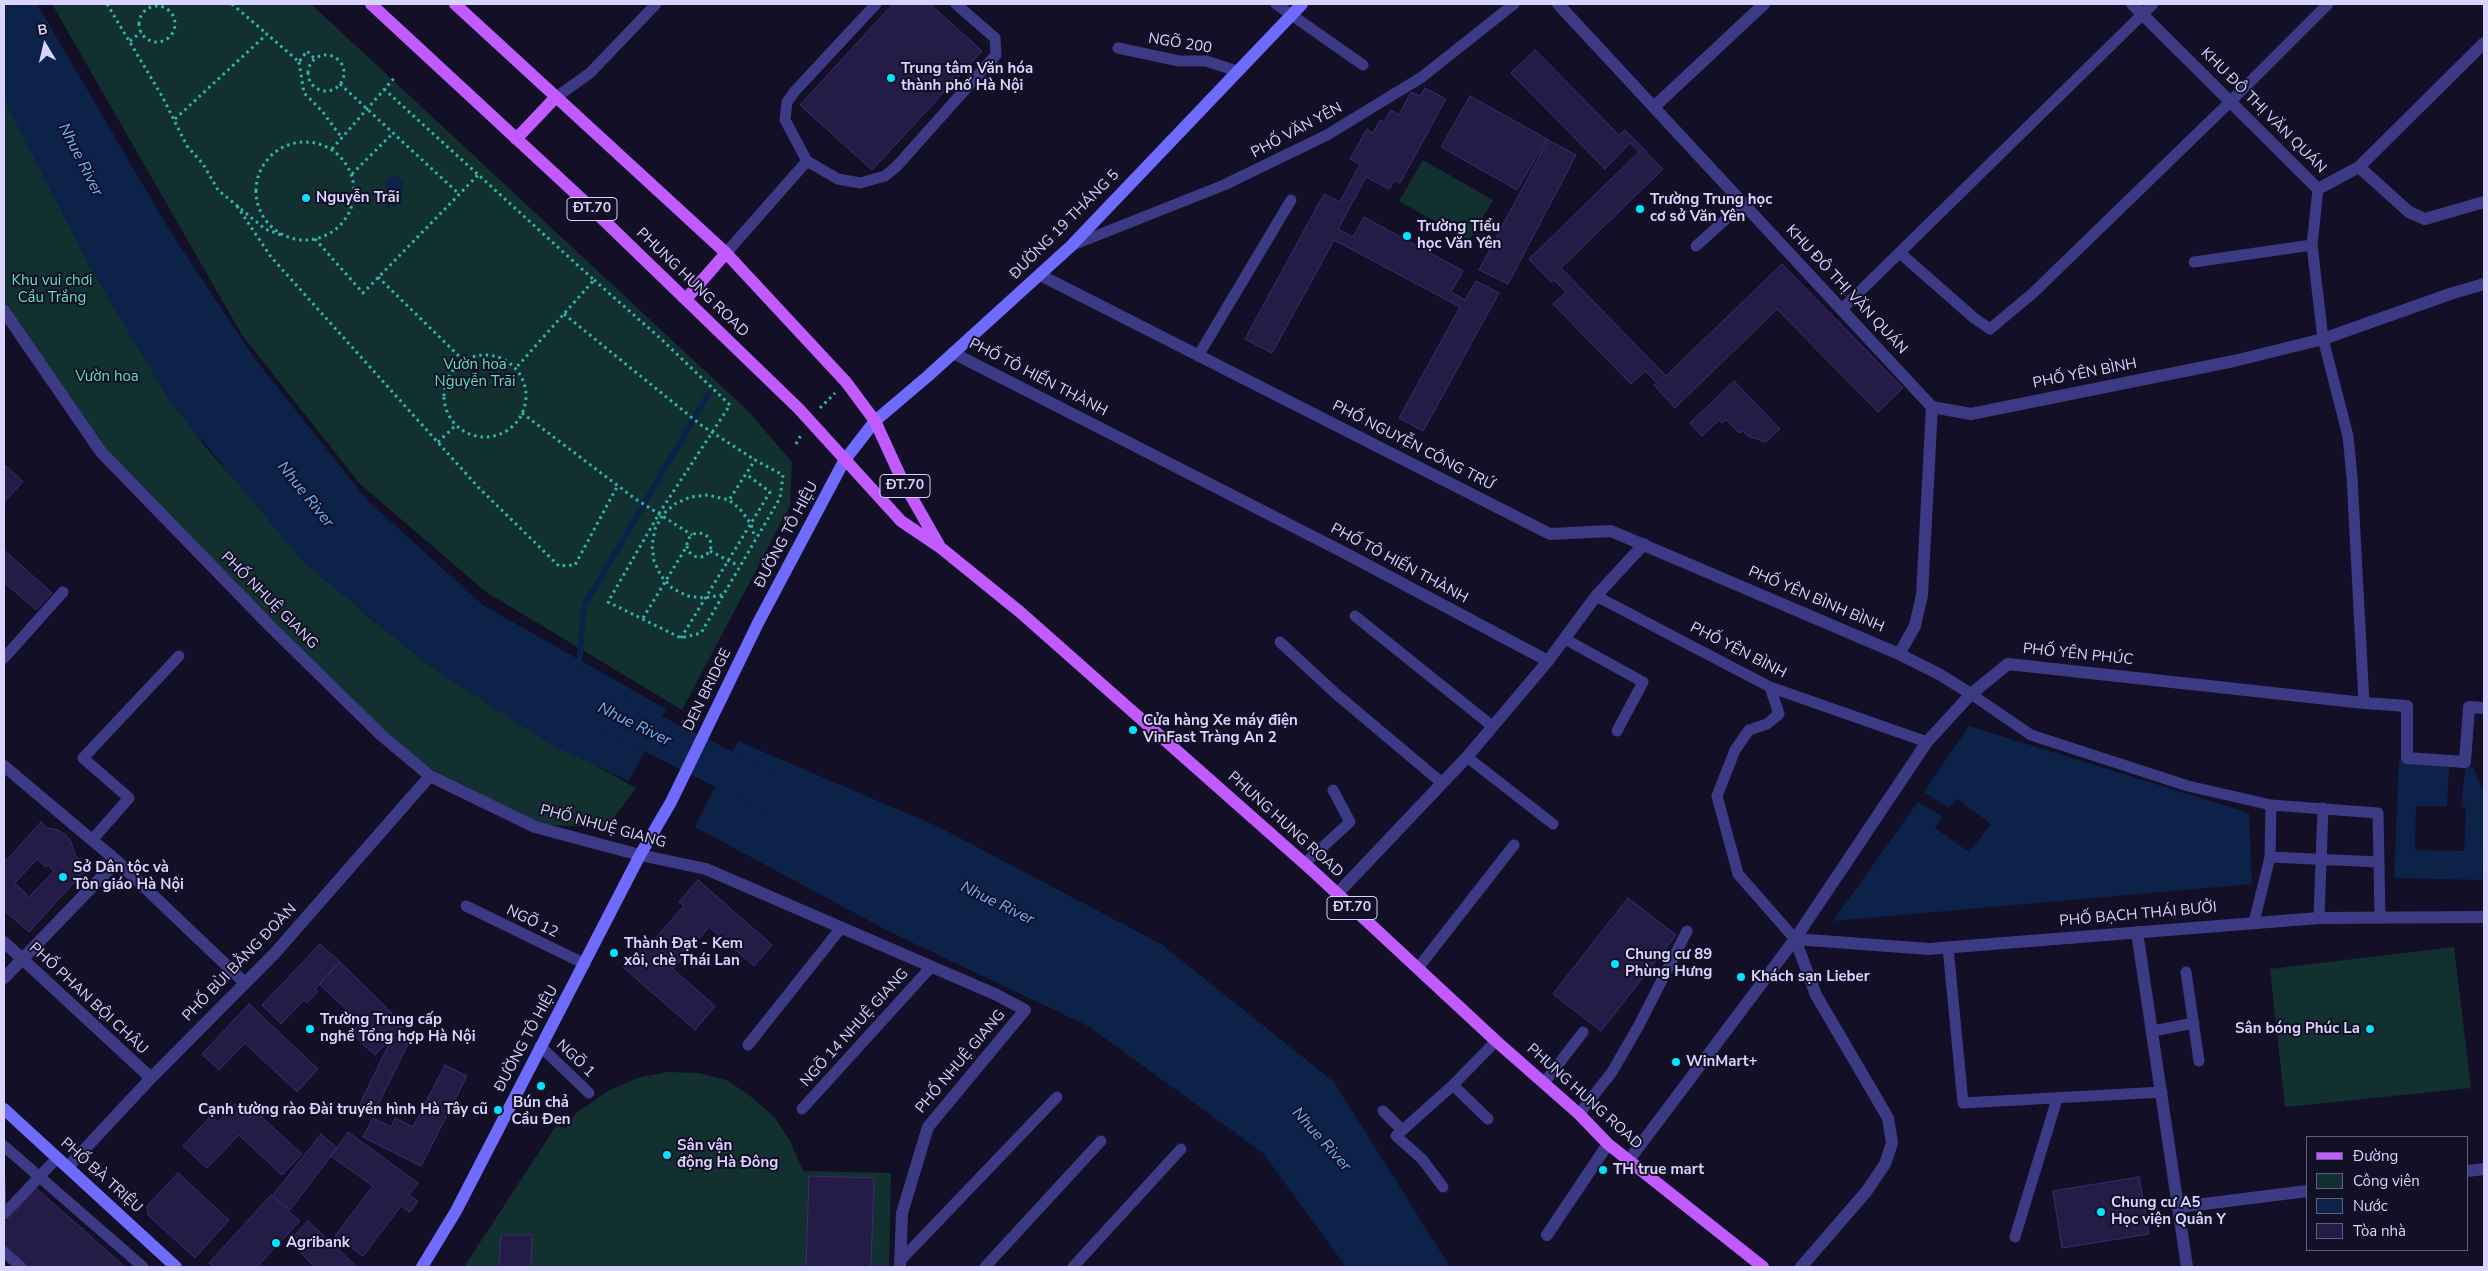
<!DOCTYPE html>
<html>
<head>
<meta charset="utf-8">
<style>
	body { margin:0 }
	#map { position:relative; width:2488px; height:1271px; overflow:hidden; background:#130f26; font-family:"Nunito Sans",sans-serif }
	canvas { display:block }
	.frame { position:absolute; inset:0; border:5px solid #d9d4ff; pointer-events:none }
	.legend { position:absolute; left:2306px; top:1136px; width:162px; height:115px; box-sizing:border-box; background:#130f26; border:1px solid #625e7d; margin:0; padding:6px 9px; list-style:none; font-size:15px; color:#d9d4ff }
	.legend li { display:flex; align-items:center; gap:10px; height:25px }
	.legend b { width:25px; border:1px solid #625e7d }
	.north { position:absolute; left:20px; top:20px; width:50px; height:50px; -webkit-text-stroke:4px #130f26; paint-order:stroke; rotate:351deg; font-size:14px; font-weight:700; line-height:20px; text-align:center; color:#d9d4ff }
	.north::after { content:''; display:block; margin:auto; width:18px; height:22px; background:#d9d4ff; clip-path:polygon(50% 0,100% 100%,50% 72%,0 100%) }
</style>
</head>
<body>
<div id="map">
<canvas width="2488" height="1271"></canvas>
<div class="frame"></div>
<ul class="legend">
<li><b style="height:6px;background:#c25bff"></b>Đường</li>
<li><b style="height:14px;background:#12302f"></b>Công viên</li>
<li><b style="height:14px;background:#0c2248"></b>Nước</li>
<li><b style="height:14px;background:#241b47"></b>Tòa nhà</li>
</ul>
<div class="north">B</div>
</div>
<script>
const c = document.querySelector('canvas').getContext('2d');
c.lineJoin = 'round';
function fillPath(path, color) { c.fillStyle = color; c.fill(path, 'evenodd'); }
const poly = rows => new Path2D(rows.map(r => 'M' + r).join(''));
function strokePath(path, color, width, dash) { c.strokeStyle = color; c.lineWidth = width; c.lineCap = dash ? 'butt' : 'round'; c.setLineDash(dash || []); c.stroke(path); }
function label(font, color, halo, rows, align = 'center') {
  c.font = font + ' "Nunito Sans",sans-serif'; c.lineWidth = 4; c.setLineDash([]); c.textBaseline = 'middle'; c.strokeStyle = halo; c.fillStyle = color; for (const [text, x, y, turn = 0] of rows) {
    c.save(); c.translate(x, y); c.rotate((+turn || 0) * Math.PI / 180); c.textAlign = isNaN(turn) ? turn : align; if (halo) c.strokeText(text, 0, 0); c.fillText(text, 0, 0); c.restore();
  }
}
const green = poly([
	[52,4,311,4,747,410,792,462,790,506,682,710,486,592,360,484,242,335],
	[4,88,117,311,203,444,297,550,372,620,425,659,557,744,636,788,607,827,539,825,434,771,383,733,104,450,4,305],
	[1423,160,1493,200,1469,241,1399,201],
	[2454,947,2471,1088,2285,1107,2270,969],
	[667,1072,699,1073,727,1080,750,1096,774,1117,789,1139,803,1171,891,1173,889,1267,464,1267,556,1126,566,1128,576,1113,608,1091,637,1078]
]);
const water = poly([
	[4,4,37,4,170,231,255,359,367,500,483,605,666,709,629,781,549,744,424,662,304,563,170,402,88,264,4,99],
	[398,176,403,183,402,200,396,206,388,208,384,201,387,192,385,186,388,178],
	[1969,726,2249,813,2252,884,1833,921,1918,802,1943,817,1935,828,1969,852,1991,824,1957,799,1948,808,1924,792],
	[738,741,939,827,1161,944,1334,1082,1450,1267,1346,1267,1263,1153,1088,1026,890,932,695,827],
	[2399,760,2449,767,2447,806,2416,806,2415,850,2464,851,2466,807,2461,807,2465,768,2473,766,2484,794,2482,880,2394,878]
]);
const stream = poly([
	[579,665,584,606,709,393]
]);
const river = poly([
	[605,710,772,793]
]);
const building = poly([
	[893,4,930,4,982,51,872,170,800,105,893,4],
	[1535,50,1619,135,1625,130,1663,169,1561,268,1666,376,1782,264,1903,388,1878,412,1777,309,1675,408,1654,385,1657,383,1645,371,1631,384,1553,304,1566,292,1554,280,1551,282,1529,259,1639,152,1630,143,1605,169,1511,73,1535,50],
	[1425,88,1446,99,1400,183,1395,180,1389,189,1366,177,1338,229,1353,237,1364,217,1463,271,1451,292,1465,300,1476,281,1499,293,1423,431,1399,418,1460,307,1334,240,1272,353,1245,339,1324,194,1340,202,1360,164,1350,159,1367,129,1373,133,1380,120,1384,122,1391,110,1399,115,1411,92,1420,96,1425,88],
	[1470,96,1547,139,1517,190,1441,147,1470,96],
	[1548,140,1576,155,1508,284,1479,270,1548,140],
	[1734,381,1780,429,1766,442,1748,436,1743,431,1739,433,1726,420,1722,423,1719,420,1702,436,1690,423,1734,381],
	[4,464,23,482,4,502,4,464],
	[4,550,52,593,36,610,4,582,4,550],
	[41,822,47,828,58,830,66,835,71,842,75,855,88,867,29,932,4,910,4,863,41,822],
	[37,859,46,867,48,865,54,871,29,897,15,883,37,859],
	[698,880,772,945,754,966,709,927,673,969,715,1006,695,1030,623,967,643,944,647,948,684,906,679,902,698,880],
	[1628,898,1676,935,1601,1031,1553,994,1628,898],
	[320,944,340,962,315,989,318,991,307,1003,304,1000,281,1024,262,1005,320,944],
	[340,962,404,1025,375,1055,351,1033,361,1023,319,984,340,962],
	[249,1004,318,1069,297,1092,245,1043,219,1070,202,1054,249,1004],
	[393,1036,408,1044,374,1113,359,1106,393,1036],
	[445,1065,467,1076,421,1166,363,1137,373,1118,391,1127,395,1118,413,1127,445,1065],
	[235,1104,250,1118,255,1111,302,1154,282,1175,239,1135,207,1168,183,1146,211,1116,218,1122,235,1104],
	[348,1132,418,1183,409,1195,418,1201,410,1212,401,1206,363,1256,335,1236,373,1186,331,1156,348,1132],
	[321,1134,337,1148,290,1210,273,1195,321,1134],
	[4,1164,6,1209,4,1209,4,1164],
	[178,1173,229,1220,195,1258,148,1215,147,1206,178,1173],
	[809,1176,874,1178,871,1267,806,1267,809,1176],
	[2139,1177,2149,1234,2062,1248,2053,1191,2139,1177],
	[36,1188,125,1267,26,1267,4,1247,4,1224,36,1188],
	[271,1195,300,1221,257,1267,214,1267,209,1263,271,1195],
	[308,1221,356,1266,355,1267,315,1267,289,1241,308,1221],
	[501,1235,532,1235,531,1267,499,1267,501,1235]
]);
const path = poly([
	[107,4,162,96,187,146,203,164,218,190,265,229,281,235],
	[232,4,267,34],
	'139 24a18 18 0 1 1 36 0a18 18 0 1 1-36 0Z',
	[130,41,141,32],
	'308 73a18 18 0 1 1 36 0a18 18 0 1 1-36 0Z',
	[299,62,304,93,322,111,342,138],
	[340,84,458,193],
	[384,89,594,280,515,369],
	[175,119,267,34,299,62,307,51,315,59],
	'256 191a49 49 0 1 1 98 0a49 49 0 1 1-98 0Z',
	[332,149,396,76],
	[352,174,392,134],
	[237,206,271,257,478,487,559,566,575,565,618,485],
	[315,239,363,293,478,175],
	[378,277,464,361],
	[594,280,660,338,730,405,660,512,608,602,681,638,701,633,780,498,783,475,755,460,729,500],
	[564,314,701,425,755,460],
	'444 396a41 41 0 1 1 82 0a41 41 0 1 1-82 0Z',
	[820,408,835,393],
	[522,413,634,498,692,535],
	[438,442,456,425],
	[796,444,801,435],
	'687 545a12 12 0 1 1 24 0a12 12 0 1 1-24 0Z',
	[710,551,739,566],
	[722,595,704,598,687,596,672,588,661,576,654,561,652,545,655,529,663,514,675,504,690,497,708,495,729,500,740,509,751,524,755,538],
	[643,618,687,546],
	[681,638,770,492,746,474]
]);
const lane = poly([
	[876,4,795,91,787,102,785,120,807,161,838,179,860,183,885,176,897,166,996,55,995,38,956,4],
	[1276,4,1363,65],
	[1118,48,1179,61,1206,61,1237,71],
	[555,98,590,73,656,4],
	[2318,189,2312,245,2323,339,2348,436,2352,477,2364,703],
	[1073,245,1224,185,1327,135,1422,77,1514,4],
	[1696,246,1744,203],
	[726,253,807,161],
	[1900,253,1974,318,1990,329,2033,293,2231,101,2328,4],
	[2194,262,2312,245],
	[1842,309,2153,4],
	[1198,356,1291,200],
	[1596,596,1770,687,1927,742],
	[1355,616,1492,726],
	[1565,639,1643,682,1617,731],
	[1280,642,1335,693,1442,783],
	[4,658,63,592],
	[1770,687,1779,714,1767,724,1749,730,1735,750,1717,796,1738,874,1795,939],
	[1971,694,2031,735,2188,786,2271,805,2378,813,2380,916],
	[1467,757,1553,824],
	[92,840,129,798,83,758,179,656],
	[2270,857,2379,862],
	[1305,863,1350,822,1333,790],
	[466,906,585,964],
	[2319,918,2323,808],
	[2254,922,2270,857,2271,805],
	[1948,947,1963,1103,2162,1092],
	[1418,968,1514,845],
	[2186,972,2199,1061],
	[2153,1031,2194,1023],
	[748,1045,841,928],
	[540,1046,589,1093],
	[1544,1083,1583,1032],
	[1453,1085,1488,1119],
	[802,1109,931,967],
	[1383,1111,1402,1130],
	[1579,1114,1612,1072,1639,1025,1687,931],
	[4,1146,143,1267],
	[1443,1187,1422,1159,1396,1136,1453,1085,1496,1041],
	[4,1214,57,1158],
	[2015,1237,2057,1099],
	[4,1252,21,1267],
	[900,1261,1057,1097],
	[985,1267,1101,1141],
	[1073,1267,1181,1149]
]);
const street = poly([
	[1558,4,1932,407],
	[2132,4,2318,189,2359,167,2484,43],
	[1655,106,1764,4],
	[2359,167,2409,212,2425,219,2484,202],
	[1040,275,1550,534,1611,531,1899,654,1939,674,1971,694],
	[4,311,101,452,270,626,381,735,430,776,535,827,640,855,706,869,997,995,1025,1010,928,1127,902,1213,900,1267],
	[953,353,1345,553,1548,661],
	[1932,407,1971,414,2234,361,2323,339,2450,294,2484,284],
	[1899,654,1915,626,1922,595,1932,407],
	[4,766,117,861,245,983],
	[1337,894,1467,757,1548,661,1596,596,1644,544],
	[2137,932,2187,1267],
	[4,942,151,1078],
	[4,978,117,861],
	[1629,1160,1795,939,1927,742,1971,694,2008,664,2364,703,2407,706,2407,758,2465,762,2469,707,2484,708],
	[68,1167,151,1078,275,953,430,776],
	[2467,1171,2484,1169],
	[2180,1207,2307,1191],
	[1547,1235,1608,1144],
	[1801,1267,1866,1192,1885,1164,1892,1143,1888,1118,1816,995,1795,939,1929,949,2319,918,2484,917]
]);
const secondary = poly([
	[4,1109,176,1267],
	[422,1267,456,1211,640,855,671,802,758,623,844,461,875,421,928,376,1071,246,1302,4]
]);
const primary = poly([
	[371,4,587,204,799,409,901,521,941,548,1020,612,1314,872,1496,1041,1579,1114,1608,1144,1763,1267],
	[455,4,726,253,846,382,875,421,903,482,939,545],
	[516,139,555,98],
	[686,299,726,253]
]);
const markers = [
	[891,78,5,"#00e5ff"],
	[306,198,5,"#00e5ff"],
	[1640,209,5,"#00e5ff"],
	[1407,236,5,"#00e5ff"],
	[1133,730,5,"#00e5ff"],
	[63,877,5,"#00e5ff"],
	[614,953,5,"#00e5ff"],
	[1615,964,5,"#00e5ff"],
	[1741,977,5,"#00e5ff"],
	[310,1029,5,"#00e5ff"],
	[2370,1029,5,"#00e5ff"],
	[1676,1062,5,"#00e5ff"],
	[541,1086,5,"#00e5ff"],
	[498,1110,5,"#00e5ff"],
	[667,1155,5,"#00e5ff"],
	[1603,1170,5,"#00e5ff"],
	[2101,1212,5,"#00e5ff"],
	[276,1243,5,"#00e5ff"]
];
const shields = [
	[592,209,50],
	[905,486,50],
	[1352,908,50]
];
const shieldNames = [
	["ĐT.70",592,209],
	["ĐT.70",905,486],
	["ĐT.70",1352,908]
];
const streetNames = [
	["NGÕ 200",1180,44,9],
	["KHU ĐÔ THỊ VĂN QUÁN",2263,111,45],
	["PHỐ VĂN YÊN",1297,131,-28],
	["ĐƯỜNG 19 THÁNG 5",1065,225,-45],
	["PHUNG HUNG ROAD",692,283,44],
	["KHU ĐÔ THỊ VĂN QUÁN",1846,290,47],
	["PHỐ YÊN BÌNH",2085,374,-11],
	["PHỐ TÔ HIẾN THÀNH",1038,378,27],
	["PHỐ NGUYỄN CÔNG TRỨ",1413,446,27],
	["ĐƯỜNG TÔ HIỆU",787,535,-62],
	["PHỐ TÔ HIẾN THÀNH",1399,564,28],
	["PHỐ YÊN BÌNH BÌNH",1816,600,23],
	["PHỐ NHUỆ GIANG",269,601,45],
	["PHỐ YÊN BÌNH",1738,651,27],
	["PHỐ YÊN PHÚC",2078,655,6],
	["DEN BRIDGE",708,690,-64],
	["PHUNG HUNG ROAD",1285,825,42],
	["PHỐ NHUỆ GIANG",603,827,15],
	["PHỐ BẠCH THÁI BƯỞI",2138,915,-5],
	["NGÕ 12",532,922,26],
	["PHỐ BÙI BẰNG ĐOÀN",240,963,-46],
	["PHỐ PHAN BỘI CHÂU",88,999,43],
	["NGÕ 14 NHUỆ GIANG",855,1028,-48],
	["ĐƯỜNG TÔ HIỆU",527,1039,-62],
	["NGÕ 1",575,1059,44],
	["PHỐ NHUỆ GIANG",961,1062,-50],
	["PHUNG HUNG ROAD",1584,1097,42],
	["PHỐ BÀ TRIỆU",101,1176,42]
];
const poiNames = [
	["Trung tâm Văn hóa",901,69],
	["thành phố Hà Nội",901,86],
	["Nguyễn Trãi",316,198],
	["Trường Trung học",1650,200],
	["cơ sở Văn Yên",1650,217],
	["Trường Tiểu",1417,227],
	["học Văn Yên",1417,244],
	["Cửa hàng Xe máy điện",1143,721],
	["VinFast Tràng An 2",1143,738],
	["Sở Dân tộc và",73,868],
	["Tôn giáo Hà Nội",73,885],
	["Thành Đạt - Kem",624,944],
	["xôi, chè Thái Lan",624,961],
	["Chung cư 89",1625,955],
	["Phùng Hưng",1625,972],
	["Khách sạn Lieber",1751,977],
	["Trường Trung cấp",320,1020],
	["nghề Tổng hợp Hà Nội",320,1037],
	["Sân bóng Phúc La",2360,1029,"right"],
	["WinMart+",1686,1062],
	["Bún chả",541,1103,"center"],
	["Cầu Đen",541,1120,"center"],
	["Cạnh tường rào Đài truyền hình Hà Tây cũ",488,1110,"right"],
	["Sân vận",677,1146],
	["động Hà Đông",677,1163],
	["TH true mart",1613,1170],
	["Chung cư A5",2111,1203],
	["Học viện Quân Y",2111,1220],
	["Agribank",286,1243]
];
const parkNames = [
	["Khu vui chơi",52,281],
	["Cầu Trắng",52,298],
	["Vườn hoa",475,365],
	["Nguyễn Trãi",475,382],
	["Vườn hoa",107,377]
];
const waterNames = [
	["Nhue River",80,160,63],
	["Nhue River",305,495,51],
	["Nhue River",634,725,26],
	["Nhue River",997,904,26],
	["Nhue River",1321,1140,48]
];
fillPath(green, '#12302f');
fillPath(water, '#0c2248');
strokePath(stream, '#0c2248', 6);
strokePath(river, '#0c2248', 39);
fillPath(building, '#241b47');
strokePath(building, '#3b2d73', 1);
strokePath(path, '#2fb8b0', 3, [2.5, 4]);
strokePath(lane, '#3d3a85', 11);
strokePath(street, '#3d3a85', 12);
strokePath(secondary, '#6f6bff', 12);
strokePath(primary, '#c25bff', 12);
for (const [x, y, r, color] of markers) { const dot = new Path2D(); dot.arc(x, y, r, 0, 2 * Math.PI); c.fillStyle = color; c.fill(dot); strokePath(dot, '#130f26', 2); }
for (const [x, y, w] of shields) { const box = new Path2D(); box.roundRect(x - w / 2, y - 11.5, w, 23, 4); c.fillStyle = '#130f26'; c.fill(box); strokePath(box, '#d9d4ff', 1); }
label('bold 14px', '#d9d4ff', null, shieldNames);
label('15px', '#d9d4ff', '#130f26', streetNames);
label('bold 15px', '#d9d4ff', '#130f26', poiNames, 'left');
label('15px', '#5fe0c0', '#130f26', parkNames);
label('italic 16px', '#62b6ff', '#130f26', waterNames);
</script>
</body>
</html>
